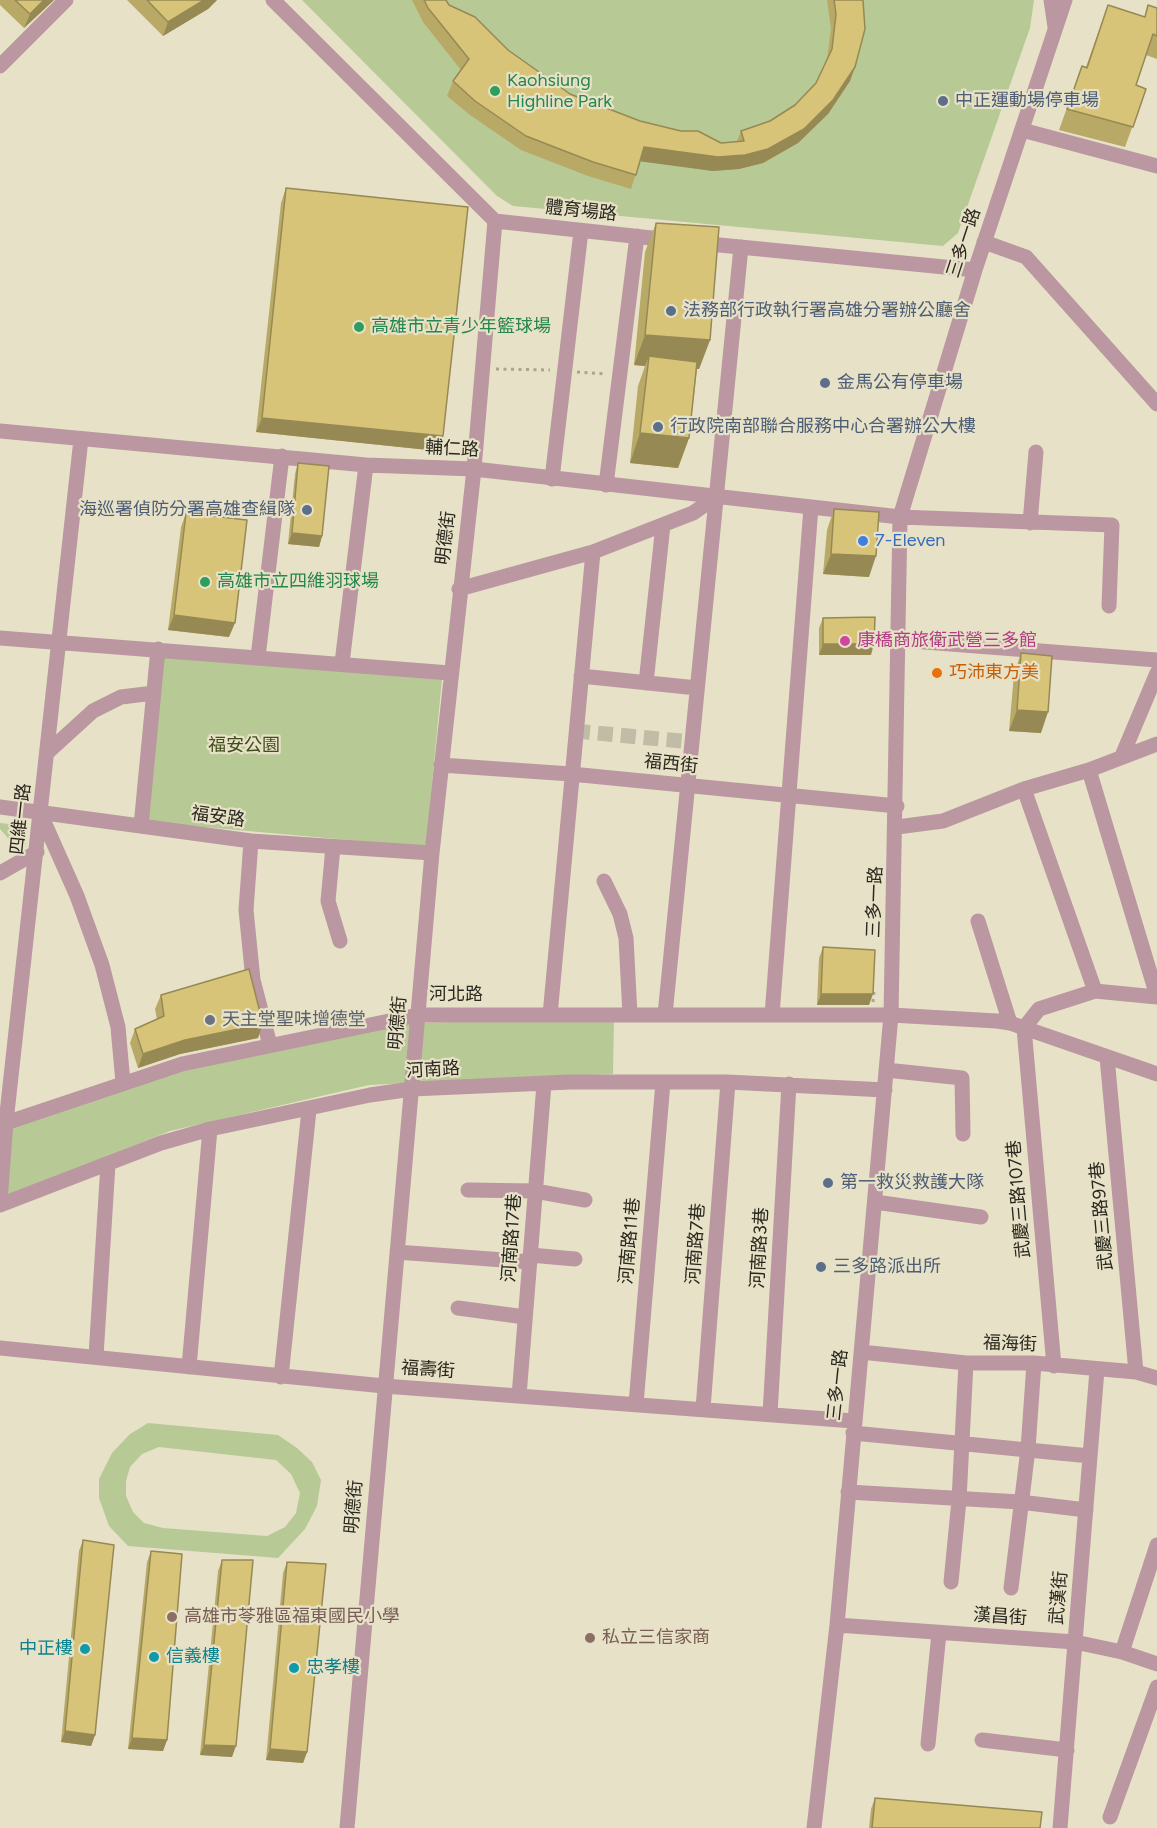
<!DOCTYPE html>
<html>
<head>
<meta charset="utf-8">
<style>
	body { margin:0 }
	canvas { display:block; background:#e7e1c7 }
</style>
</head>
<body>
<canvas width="1157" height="1828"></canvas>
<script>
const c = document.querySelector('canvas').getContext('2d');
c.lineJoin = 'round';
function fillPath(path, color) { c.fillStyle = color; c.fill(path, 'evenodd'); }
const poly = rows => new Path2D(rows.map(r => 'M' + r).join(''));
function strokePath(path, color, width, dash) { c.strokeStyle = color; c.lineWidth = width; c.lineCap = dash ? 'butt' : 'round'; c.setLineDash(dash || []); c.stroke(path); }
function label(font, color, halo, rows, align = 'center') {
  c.font = font + ' Figtree,"Noto Sans TC",sans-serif'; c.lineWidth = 4.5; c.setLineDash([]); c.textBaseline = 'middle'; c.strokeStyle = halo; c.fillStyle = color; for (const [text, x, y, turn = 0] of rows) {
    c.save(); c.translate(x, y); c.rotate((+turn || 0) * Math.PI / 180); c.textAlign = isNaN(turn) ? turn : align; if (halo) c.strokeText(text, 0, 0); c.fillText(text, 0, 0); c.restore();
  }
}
const green = poly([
	[302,0,1034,0,1030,28,958,233,943,246,513,206,497,196],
	[163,654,442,679,426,847,148,822],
	[0,823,28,826,24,856,0,829],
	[614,1018,613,1074,369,1085,170,1131,0,1199,0,1132,181,1071,413,1023],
	[148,1423,278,1435,297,1448,312,1462,321,1480,317,1506,305,1529,278,1558,128,1546,109,1526,99,1498,99,1479,112,1453,130,1434],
	[159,1447,276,1460,291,1474,300,1493,296,1513,285,1527,267,1536,163,1528,144,1523,133,1512,126,1496,126,1481,130,1467,142,1454]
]);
const minorTunnel = poly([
	[575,731,692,742]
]);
const path = poly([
	[496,369,550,370],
	[577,372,606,374],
	[873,1002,874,992]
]);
const minor = poly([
	[273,0,495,221,670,240],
	[1051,0,1055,27],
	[0,66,66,0],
	[1022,130,1157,166],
	[984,242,1026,257,1157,404],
	[699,243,975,270],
	[0,431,366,465,474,469,900,517,1112,525,1109,606],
	[552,479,581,231],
	[606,485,637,236],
	[1030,523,1036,452],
	[459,589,593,552,693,513,716,497],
	[0,638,450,673],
	[899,640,1157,660],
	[258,657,282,456],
	[342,663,366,465],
	[581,676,697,688],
	[646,683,663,525],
	[48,752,93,711,121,697,154,693],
	[1122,756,1157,673],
	[441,765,571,774,897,806],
	[1089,770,1157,996],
	[1024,789,1095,991],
	[0,807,251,841,432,853],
	[41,815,77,896,102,965,118,1027,123,1083],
	[141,826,158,649],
	[897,827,943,821,1024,789,1089,770,1157,744],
	[251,841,246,910,253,980,270,1045],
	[333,847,328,901,340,941],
	[0,873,37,852],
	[604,881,620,914,626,938,630,1015],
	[978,921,1010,1023],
	[550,1015,593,552],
	[665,1015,741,247],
	[772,1015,811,507],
	[1107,1057,1136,1372],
	[886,1070,962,1078,963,1134],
	[0,1125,182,1064,418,1015,891,1015,997,1021,1010,1023,1157,1074],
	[468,1190,535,1191,585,1200],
	[0,1202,6,1122,81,439],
	[875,1202,981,1217],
	[0,1205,161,1143,210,1129,370,1095,412,1089,570,1082,728,1082,885,1090],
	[397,1252,530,1262],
	[530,1255,575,1259],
	[458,1308,525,1317],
	[0,1348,384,1386,854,1421],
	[861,1352,966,1363,1034,1363,1136,1372,1157,1378],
	[96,1356,108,1164],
	[1054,1366,1024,1028,1039,1009,1095,991,1157,997],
	[189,1367,210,1129],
	[281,1377,309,1110],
	[519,1396,544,1084],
	[636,1404,663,1082],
	[703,1409,728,1082],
	[770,1414,789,1084],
	[853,1433,1090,1456],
	[848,1492,1020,1502,1086,1510],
	[951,1582,959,1500,966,1363],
	[1011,1588,1028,1449,1034,1363],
	[837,1625,1075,1642,1122,1652,1157,1664],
	[1122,1652,1157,1545],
	[982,1740,1067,1750],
	[928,1744,939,1633],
	[1110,1817,1157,1687],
	[347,1828,432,853,474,469,495,221],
	[814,1828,837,1625,891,1015,900,517,975,270,1065,0],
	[1060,1828,1097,1370]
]);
const wall = poly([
	[0,0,54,0,24,28,0,5],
	[127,0,217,0,208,9,163,36],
	[412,0,446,0,449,5,508,50,570,94,640,121,721,143,737,141,741,131,770,121,795,105,816,83,827,59,831,29,827,0,863,0,850,81,828,114,798,143,763,163,739,169,713,171,640,161,631,189,588,176,521,150,470,115,447,96,453,81,461,70,423,22],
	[1108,5,1144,17,1157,8,1157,59,1146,55,1136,85,1146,89,1125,147,1059,130,1082,66,1086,67],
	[286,188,438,451,256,432,281,203],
	[656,223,710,340,699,369,697,369,689,438,678,468,630,463,638,386,645,366,634,365,645,252],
	[298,463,322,536,319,547,288,544,295,474],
	[834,509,869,577,823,574,827,530],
	[186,513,229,637,168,630,181,527],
	[823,618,871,655,819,655,819,628],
	[1021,653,1041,733,1009,731,1014,674],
	[823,947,869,1005,817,1005,819,958],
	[161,995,258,1038,180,1054,138,1068,130,1043,135,1029,157,1019,155,1009],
	[83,1540,95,1735,91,1746,61,1742,79,1551],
	[151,1551,167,1740,163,1751,128,1749,147,1562],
	[222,1560,232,1757,200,1755,218,1571],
	[287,1562,307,1752,303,1763,266,1760,283,1573],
	[875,1798,1040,1828,869,1828,871,1809]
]);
const shadedWall = poly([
	[44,0,54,0,24,28,30,14],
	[204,0,217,0,208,9,163,36,168,22],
	[855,67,850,81,828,114,798,143,763,163,739,169,713,171,638,161,644,147,718,157],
	[645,335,710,340,699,369,648,366,649,356,645,366,634,365],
	[262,418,443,436,438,451,256,432],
	[640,433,689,438,678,468,630,463],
	[292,533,322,536,319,547,288,544],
	[831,554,876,556,869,577,823,574],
	[174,615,235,623,229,637,168,630],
	[823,644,874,644,871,655,819,655],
	[1017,710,1048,712,1041,733,1009,731],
	[821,994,873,994,869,1005,817,1005],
	[263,1024,258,1038,180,1054,138,1068,143,1054,185,1040],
	[65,1731,95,1735,91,1746,61,1742],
	[132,1738,167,1740,163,1751,128,1749],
	[204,1745,236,1746,232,1757,200,1755],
	[270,1749,307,1752,303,1763,266,1760]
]);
const building = poly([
	[15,0,44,0,30,14,15,0],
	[147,0,204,0,168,22,147,0],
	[424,0,446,0,449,5,475,17,508,50,570,94,640,121,681,131,698,131,721,143,744,141,741,131,770,121,795,105,816,83,832,49,836,14,834,0,863,0,865,29,855,67,833,100,804,129,768,149,745,155,718,157,644,147,636,175,593,162,526,136,475,101,453,81,469,59,428,8,424,0],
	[1108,5,1145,17,1148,5,1157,8,1157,36,1153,34,1136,85,1146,89,1133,127,1067,109,1082,66,1087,68,1108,5],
	[286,188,468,207,443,436,262,418,286,188],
	[656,223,719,227,710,340,645,335,656,223],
	[649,356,697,362,689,438,640,433,649,356],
	[298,463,329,466,322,536,292,533,298,463],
	[834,509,879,512,876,556,831,554,834,509],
	[186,513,247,520,235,623,174,615,186,513],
	[875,617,874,644,823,644,823,618,875,617],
	[1021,653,1052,656,1048,712,1017,710,1021,653],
	[823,947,875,950,873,994,821,994,823,947],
	[249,969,263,1024,185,1040,143,1054,135,1029,164,1016,161,995,249,969],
	[83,1540,114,1545,95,1735,65,1731,83,1540],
	[151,1551,182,1554,167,1740,132,1738,151,1551],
	[222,1560,253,1560,236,1746,204,1745,222,1560],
	[287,1562,326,1564,307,1752,270,1749,287,1562],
	[875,1798,1042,1812,1040,1828,872,1828,875,1798]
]);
const markers = [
	[495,91,6,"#2e9e5b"],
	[943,101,6,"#5c6f8a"],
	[671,311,6,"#5c6f8a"],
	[359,327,6,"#2e9e5b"],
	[825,383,6,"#5c6f8a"],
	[658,427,6,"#5c6f8a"],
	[307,510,6,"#5c6f8a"],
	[863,541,6,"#3f7fe0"],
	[205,582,6,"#2e9e5b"],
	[845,641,6,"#d1479c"],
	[937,673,6,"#e8710a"],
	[210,1020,6,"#6b7280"],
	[828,1183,6,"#5c6f8a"],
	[821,1267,6,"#5c6f8a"],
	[172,1617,6,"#8d6e63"],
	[590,1638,6,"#8d6e63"],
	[85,1649,6,"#0f9aa8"],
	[154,1657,6,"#0f9aa8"],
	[294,1668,6,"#0f9aa8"]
];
const leisureNames = [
	["Kaohsiung",507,81],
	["Highline Park",507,102],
	["高雄市立青少年籃球場",371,327],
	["高雄市立四維羽球場",217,582]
];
const serviceNames = [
	["中正運動場停車場",955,101],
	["法務部行政執行署高雄分署辦公廳舍",683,311],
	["金馬公有停車場",837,383],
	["行政院南部聯合服務中心合署辦公大樓",670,427],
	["海巡署偵防分署高雄查緝隊",295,510,"right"],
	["第一救災救護大隊",840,1183],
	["三多路派出所",833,1267]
];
const streetNames = [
	["體育場路",581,211,6],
	["三多一路",964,243,-72],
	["輔仁路",452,449,3],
	["明德街",446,538,-83],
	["福西街",671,764,6],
	["福安路",218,817,8],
	["四維一路",21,819,-84],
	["三多一路",875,902,-88],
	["河北路",456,995],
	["明德街",398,1023,-85],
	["河南路",433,1070,-3],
	["武慶三路107巷",1019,1199,-95],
	["武慶三路97巷",1102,1216,-95],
	["河南路17巷",512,1238,-86],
	["河南路11巷",630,1241,-85],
	["河南路7巷",696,1244,-86],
	["河南路3巷",760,1248,-87],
	["福海街",1010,1344,2],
	["福壽街",428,1370,4],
	["三多一路",838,1385,-84],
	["明德街",354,1507,-85],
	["武漢街",1059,1598,-85],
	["漢昌街",1000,1617,4]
];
const shopNames = [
	["7-Eleven",875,541]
];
const hotelNames = [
	["康橋商旅衛武營三多館",857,641]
];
const foodNames = [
	["巧沛東方美",949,673]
];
const parkNames = [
	["福安公園",244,746]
];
const worshipNames = [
	["天主堂聖味增德堂",222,1020]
];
const educationNames = [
	["高雄市苓雅區福東國民小學",184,1617],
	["私立三信家商",602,1638]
];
const cultureNames = [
	["中正樓",73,1649,"right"],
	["信義樓",166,1657],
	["忠孝樓",306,1668]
];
fillPath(green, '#b7ca95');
strokePath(minorTunnel, '#c1bca5', 15, [15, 8]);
strokePath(path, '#aaa590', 3, [3, 4.5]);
strokePath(minor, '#bb97a1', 15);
fillPath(wall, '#b9a967');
fillPath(shadedWall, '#968954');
fillPath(building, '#d7c478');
strokePath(building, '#968954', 1.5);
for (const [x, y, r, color] of markers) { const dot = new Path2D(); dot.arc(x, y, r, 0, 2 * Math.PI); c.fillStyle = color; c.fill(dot); strokePath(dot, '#e7e1c7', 2); }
label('18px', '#27864d', '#e7e1c7', leisureNames, 'left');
label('18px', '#4e5e75', '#e7e1c7', serviceNames, 'left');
label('18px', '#2a281e', '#e7e1c7', streetNames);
label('18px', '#366cbe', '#e7e1c7', shopNames, 'left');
label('18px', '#b23c85', '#e7e1c7', hotelNames, 'left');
label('18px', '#c56008', '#e7e1c7', foodNames, 'left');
label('18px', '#404f1c', '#e7e1c7', parkNames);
label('18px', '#5b616d', '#e7e1c7', worshipNames, 'left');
label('18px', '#785e54', '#e7e1c7', educationNames, 'left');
label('18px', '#0d838f', '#e7e1c7', cultureNames, 'left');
</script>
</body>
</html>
